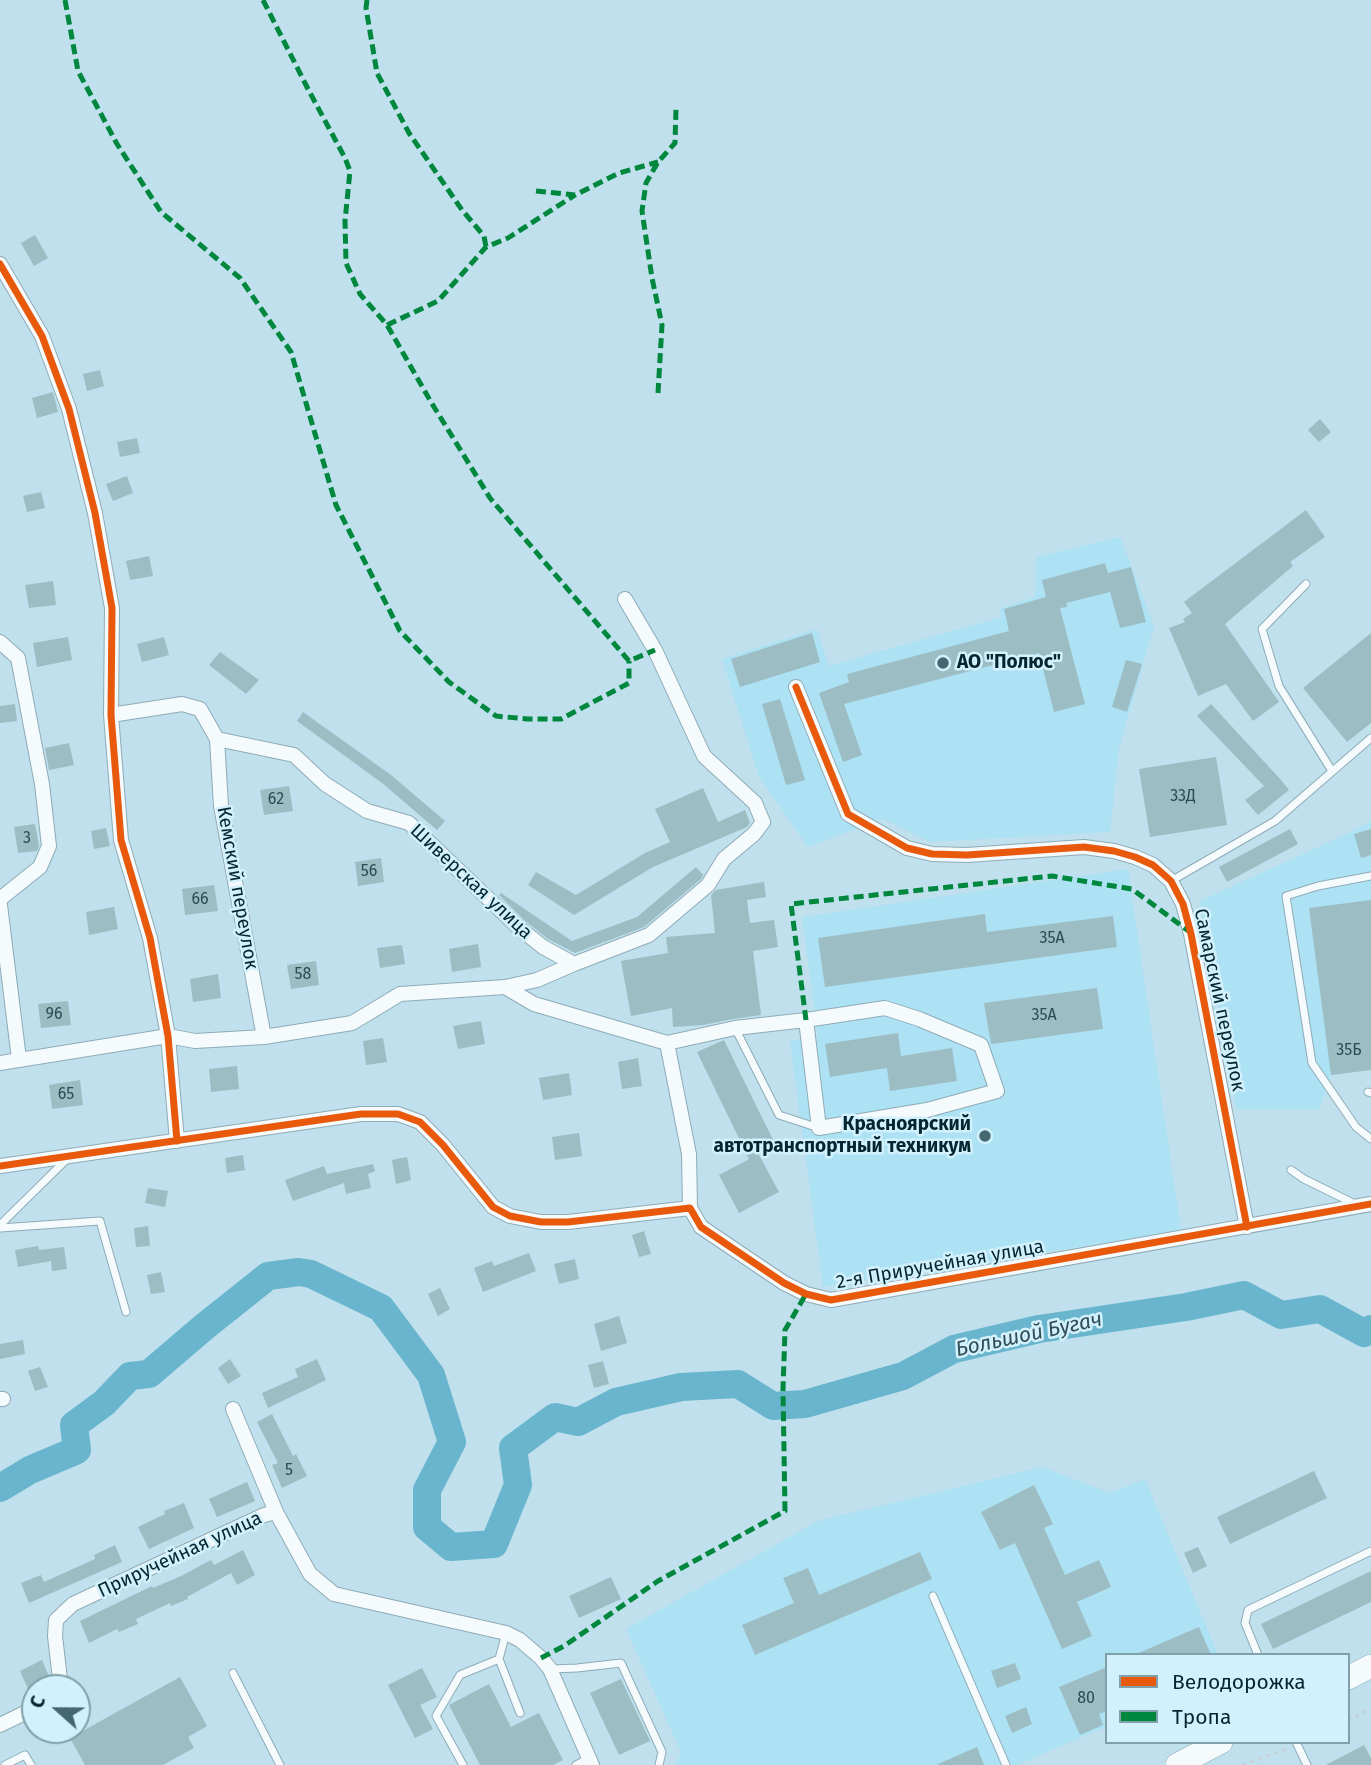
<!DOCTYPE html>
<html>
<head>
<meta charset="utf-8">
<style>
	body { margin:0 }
	#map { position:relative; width:1371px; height:1765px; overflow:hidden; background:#bfe0ec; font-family:"Fira Sans",sans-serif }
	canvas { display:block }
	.legend { position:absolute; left:1105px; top:1653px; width:245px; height:91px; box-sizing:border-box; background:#d3f1fc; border:2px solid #80a0aa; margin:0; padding:9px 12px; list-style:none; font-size:21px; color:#032630 }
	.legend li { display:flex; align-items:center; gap:14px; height:35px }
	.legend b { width:35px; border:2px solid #80a0aa }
	.north { position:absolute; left:21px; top:1674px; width:70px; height:70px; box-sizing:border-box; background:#d3f1fc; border:2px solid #80a0aa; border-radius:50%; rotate:291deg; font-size:19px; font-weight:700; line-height:28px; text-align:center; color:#032630 }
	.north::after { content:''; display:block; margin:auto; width:24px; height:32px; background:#456772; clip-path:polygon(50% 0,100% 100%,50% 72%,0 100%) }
</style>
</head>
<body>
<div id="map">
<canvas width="1371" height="1765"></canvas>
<ul class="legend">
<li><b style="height:9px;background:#e8590c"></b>Велодорожка</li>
<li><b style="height:9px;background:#00873e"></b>Тропа</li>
</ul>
<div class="north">С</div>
</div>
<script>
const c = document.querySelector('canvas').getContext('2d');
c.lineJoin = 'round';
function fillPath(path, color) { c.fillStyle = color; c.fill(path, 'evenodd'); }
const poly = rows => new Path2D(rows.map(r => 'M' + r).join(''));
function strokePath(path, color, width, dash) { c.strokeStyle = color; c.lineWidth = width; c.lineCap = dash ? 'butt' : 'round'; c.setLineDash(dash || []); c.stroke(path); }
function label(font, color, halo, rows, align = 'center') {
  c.font = font + ' "Fira Sans",sans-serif'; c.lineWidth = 5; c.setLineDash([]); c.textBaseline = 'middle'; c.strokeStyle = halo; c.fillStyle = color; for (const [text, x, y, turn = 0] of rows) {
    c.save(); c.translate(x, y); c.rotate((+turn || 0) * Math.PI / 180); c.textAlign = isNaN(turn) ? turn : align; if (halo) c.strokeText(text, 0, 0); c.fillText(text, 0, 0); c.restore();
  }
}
const built = poly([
	[1120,537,1154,626,1119,748,1110,832,930,842,888,821,879,820,808,847,759,777,722,659,817,629,829,666,1002,617,999,609,1035,597,1037,557],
	[1371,821,1371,1070,1331,1075,1319,1109,1236,1109,1200,901,1349,833],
	[1128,869,1181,1231,823,1287,790,1041,818,1036,802,917],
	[1042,1467,1110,1493,1145,1479,1218,1655,1107,1655,1107,1726,1017,1765,676,1765,681,1752,626,1629,818,1521]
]);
const river = poly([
	[0,1488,30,1470,77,1450,74,1425,104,1403,130,1376,149,1374,204,1327,268,1276,299,1272,311,1274,381,1308,431,1375,452,1442,427,1490,427,1527,451,1547,494,1544,518,1485,513,1448,555,1417,578,1422,616,1402,681,1387,738,1384,773,1406,805,1404,903,1376,954,1349,1039,1329,1186,1307,1244,1295,1281,1315,1320,1309,1364,1333,1371,1329]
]);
const building = poly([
	[35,235,48,258,34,266,21,243],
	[100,370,104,386,87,391,83,374],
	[53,392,58,412,37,418,32,398],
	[1320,419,1331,432,1319,442,1308,430],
	[137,438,140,453,120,457,117,442],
	[127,476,133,493,113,501,106,484],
	[41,492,45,508,27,512,23,496],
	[1306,510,1325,537,1290,562,1293,566,1225,624,1279,702,1253,721,1226,684,1198,696,1169,628,1185,622,1183,619,1192,613,1184,602],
	[149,556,153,576,130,580,126,561],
	[1105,563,1108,573,1131,567,1146,622,1120,628,1110,592,1066,603,1067,607,1060,608,1085,704,1054,712,1039,653,844,704,862,755,843,762,819,693,849,682,847,674,1009,631,1004,609,1046,597,1042,580],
	[53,581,56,605,29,608,25,585],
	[812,633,820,662,740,687,731,659],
	[1371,633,1371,723,1347,742,1303,688],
	[68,637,72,660,37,667,33,643],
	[164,637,169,655,142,662,137,644],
	[220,652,259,680,246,694,209,665],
	[1126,660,1142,664,1127,712,1112,707],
	[780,699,805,780,786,785,762,704],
	[15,704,17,721,0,723,0,706],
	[1211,704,1281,780,1289,790,1258,815,1245,800,1264,786,1197,716],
	[303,712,391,775,445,821,437,830,382,783,297,721],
	[69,743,74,765,49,770,45,748],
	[1216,757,1227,825,1150,837,1139,769],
	[289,786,293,811,264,815,260,790],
	[703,788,718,822,745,810,750,823,747,827,653,867,574,915,528,885,536,872,576,895,645,853,670,842,655,809],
	[35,824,39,846,37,851,18,853,14,827],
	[106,828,110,846,94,849,91,831],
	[1290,829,1298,844,1227,882,1219,867],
	[1371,829,1371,855,1361,858,1354,834],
	[381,858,384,882,358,886,355,862],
	[696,867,703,875,701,879,644,927,575,953,548,939,524,920,499,895,501,893,572,941,637,917],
	[764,882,766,897,747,900,750,923,774,920,778,947,753,951,761,1015,733,1019,703,1025,673,1027,672,1008,631,1016,621,961,668,953,666,937,715,933,711,895,716,890],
	[214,885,218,911,185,915,182,889],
	[1371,900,1371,1070,1331,1075,1309,908],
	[114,907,118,929,89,935,86,912],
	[985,914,987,932,1113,916,1117,947,825,987,818,938],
	[478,944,481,967,452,972,449,949],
	[402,945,405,964,380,968,377,948],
	[316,961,319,985,291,989,287,965],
	[218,974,221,998,193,1002,190,979],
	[1097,988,1103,1029,991,1044,984,1003],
	[68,1001,71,1025,41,1028,38,1004],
	[481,1021,485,1044,458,1049,453,1026],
	[898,1033,901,1056,952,1048,957,1081,890,1091,887,1068,830,1077,825,1044],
	[383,1038,387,1062,366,1065,363,1041],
	[724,1040,776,1146,759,1155,779,1192,739,1213,719,1175,751,1158,749,1159,697,1052],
	[638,1058,642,1086,622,1089,618,1062],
	[237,1066,239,1089,211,1092,209,1069],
	[569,1073,572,1095,543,1100,539,1078],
	[80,1080,83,1105,52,1109,49,1085],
	[579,1133,582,1156,555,1160,552,1137],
	[243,1155,245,1170,227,1173,225,1158],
	[407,1157,411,1180,396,1184,392,1160],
	[373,1164,375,1171,368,1174,371,1188,346,1194,344,1183,293,1201,285,1180,324,1166,327,1174],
	[148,1188,168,1191,165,1207,145,1203],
	[148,1226,150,1246,136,1247,134,1228],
	[644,1231,651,1254,639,1257,632,1235],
	[38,1246,39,1250,64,1247,67,1269,52,1271,51,1261,18,1267,15,1250],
	[529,1253,536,1271,483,1292,474,1268,492,1261,494,1266],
	[575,1259,579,1279,559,1284,554,1264],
	[161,1272,165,1292,151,1294,147,1275],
	[440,1288,450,1309,438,1316,428,1294],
	[619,1316,627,1343,601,1351,594,1324],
	[23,1340,25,1354,0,1359,0,1344],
	[230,1359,241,1376,228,1384,218,1368],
	[317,1359,326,1380,268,1408,262,1393,298,1377,295,1369],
	[603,1361,609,1384,594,1388,588,1365],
	[40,1367,48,1387,35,1391,28,1371],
	[272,1414,293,1456,296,1454,307,1476,282,1488,272,1465,278,1463,257,1422],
	[1314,1471,1327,1498,1230,1544,1217,1517],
	[247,1482,255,1501,217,1517,209,1499],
	[1034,1485,1053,1524,1044,1528,1065,1575,1099,1560,1111,1587,1077,1602,1092,1636,1062,1649,1015,1543,1000,1550,981,1512],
	[184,1503,194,1528,149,1549,138,1527,165,1514,164,1511],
	[115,1545,122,1562,29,1603,21,1583,41,1575,44,1582,95,1559,94,1555],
	[1198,1547,1207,1566,1193,1573,1184,1553],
	[243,1550,255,1575,237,1585,231,1573,187,1597,188,1599,171,1606,170,1603,136,1619,138,1624,119,1632,117,1629,89,1643,80,1621,152,1586,153,1588,181,1576,211,1560,214,1565],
	[920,1552,932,1579,755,1655,742,1625,794,1603,783,1578,808,1568,819,1595],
	[1371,1571,1371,1602,1273,1649,1261,1624],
	[611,1577,621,1599,579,1618,569,1596],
	[1199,1627,1211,1655,1134,1655],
	[42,1660,50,1679,28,1689,20,1671],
	[1015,1663,1021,1679,997,1688,991,1671],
	[1107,1667,1107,1711,1099,1714,1103,1725,1080,1735,1059,1687],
	[422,1668,437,1697,420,1705,433,1729,415,1738,388,1685],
	[180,1677,207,1726,188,1737,194,1748,163,1765,85,1765,70,1738],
	[621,1679,650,1741,619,1755,590,1693],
	[489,1684,511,1727,539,1713,563,1760,553,1765,480,1765,449,1705],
	[1026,1707,1032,1724,1012,1733,1005,1716],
	[1364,1745,1371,1758,1371,1765,1326,1765],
	[977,1747,984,1765,936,1765]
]);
const path = poly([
	[1348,1720,1371,1709],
	[1243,1765,1286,1749]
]);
const lane = poly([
	[1306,584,1262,629,1279,686,1332,771],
	[1371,876,1318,886,1286,896,1312,1063,1356,1127,1371,1139],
	[1171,881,1275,821,1371,738],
	[735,1028,779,1115,819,1128],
	[1368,1092,1371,1093],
	[1291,1170,1304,1179,1357,1205],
	[0,1225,67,1159],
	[0,1228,100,1221,126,1312],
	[933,1596,1006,1765],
	[1258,1655,1245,1623,1248,1610,1371,1551],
	[499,1659,520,1713],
	[551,1669,577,1668,621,1663,662,1752,659,1765],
	[233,1673,280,1765],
	[1296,1742,1307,1765],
	[5,1765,25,1755,31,1765],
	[463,1765,436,1716,460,1675,499,1659,506,1633],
	[576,1765,589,1758]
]);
const street = poly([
	[0,264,42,336,69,409,95,513,112,608,111,715,121,840,150,938,168,1036,177,1141],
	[0,642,18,658,42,784,49,846,40,867,0,899],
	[796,687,848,814,907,848,932,854,967,855,1084,847,1114,851,1135,857,1153,865,1171,881,1183,904,1191,934,1247,1227],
	[111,715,182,704,200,709,217,739,294,755,325,784,367,811,409,823,518,927,543,947,574,964],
	[217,739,221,806,264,1037],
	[0,905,19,1059],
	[505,987,537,980,574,964,649,935,708,885,724,859,754,834,763,822,755,803,704,756,655,650,625,599],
	[667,1043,735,1028,806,1020,885,1008,919,1019,981,1045,997,1091,927,1110,819,1128,806,1020],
	[0,1063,168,1036,195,1041,264,1037,352,1023,400,994,505,987,534,1004,667,1043,689,1154,690,1208],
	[0,1166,361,1114,398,1114,420,1122,443,1145,493,1207,510,1216,541,1222,568,1222,690,1208,701,1227,784,1283,806,1294,831,1300,1371,1204],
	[0,1399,3,1399],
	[233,1409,276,1512],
	[61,1688,55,1636,56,1620,73,1604,264,1515,276,1512,310,1574,334,1594,506,1633,520,1640,541,1658,550,1669,592,1765],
	[0,1725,35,1708]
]);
const primary = poly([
	[1348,1678,1371,1666],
	[1177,1765,1221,1742]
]);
const quiet = poly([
	[65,0,78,71,117,144,161,212,240,278,291,352,336,505,400,631,449,682,496,716,527,719,561,719,629,683,629,661],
	[263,0,308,89,345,158,350,171,345,221,346,263,360,294,387,325,431,402,490,498,629,661,655,650],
	[367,0,366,8,377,73,409,133,462,210,484,236,486,247],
	[536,191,575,195,619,173,658,162],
	[387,325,438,301,486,247,508,238,575,195],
	[658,393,662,325,652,278,642,211,646,183,658,162,675,143,676,109],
	[806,1020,791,904,1052,876,1132,889,1190,932],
	[541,1658,564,1646,658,1581,785,1511,783,1389,785,1330,806,1294]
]);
const cycleway = poly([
	[0,264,42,336,69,409,95,513,112,608,111,715,121,840,150,938,168,1036,177,1141],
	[796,687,848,814,907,848,932,854,967,855,1084,847,1114,851,1135,857,1153,865,1171,881,1183,904,1191,934,1247,1227],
	[0,1166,361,1114,398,1114,420,1122,443,1145,493,1207,510,1216,541,1222,568,1222,690,1208,701,1227,784,1283,806,1294,831,1300,1371,1204]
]);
const markers = [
	[943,663,7,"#456772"],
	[985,1136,7,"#456772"]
];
const numberNames = [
	["33Д",1183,797],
	["62",276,800],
	["3",27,839],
	["56",369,872],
	["66",200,900],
	["35А",1052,939],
	["58",303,975],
	["96",54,1015],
	["35А",1044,1016],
	["35Б",1349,1051],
	["65",66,1095],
	["5",289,1471],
	["80",1086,1699]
];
const poiNames = [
	["АО \"Полюс\"",957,663],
	["Красноярский",971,1125,"right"],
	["автотранспортный техникум",971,1147,"right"]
];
const streetNames = [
	["Шиверская улица",471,882,43],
	["Кемский переулок",237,888,80],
	["Самарский переулок",1219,1000,78],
	["2-я Приручейная улица",940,1265,-10],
	["Приручейная улица",180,1555,-25]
];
const waterNames = [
	["Большой Бугач",1029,1335,-12]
];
fillPath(built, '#ade1f4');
strokePath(river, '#6ab5ce', 28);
fillPath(building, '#9dbdc4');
strokePath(lane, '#8eacb7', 9);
strokePath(street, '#8eacb7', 16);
strokePath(primary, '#8eacb7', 24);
strokePath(path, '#c5d0d4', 2.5, [3.5, 5]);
strokePath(lane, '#f5fafc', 7);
strokePath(street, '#f5fafc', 14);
strokePath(primary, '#f5fafc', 23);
strokePath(quiet, '#00873e', 5, [10, 5]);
strokePath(cycleway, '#e8590c', 7);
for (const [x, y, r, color] of markers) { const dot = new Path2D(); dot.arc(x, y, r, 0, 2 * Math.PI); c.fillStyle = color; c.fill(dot); strokePath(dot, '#d3f1fc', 2.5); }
label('16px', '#2a4c55', null, numberNames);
label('bold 19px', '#032630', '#d3f1fc', poiNames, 'left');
label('19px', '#032630', '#d3f1fc', streetNames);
label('italic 21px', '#314e58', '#d3f1fc', waterNames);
</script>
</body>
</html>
